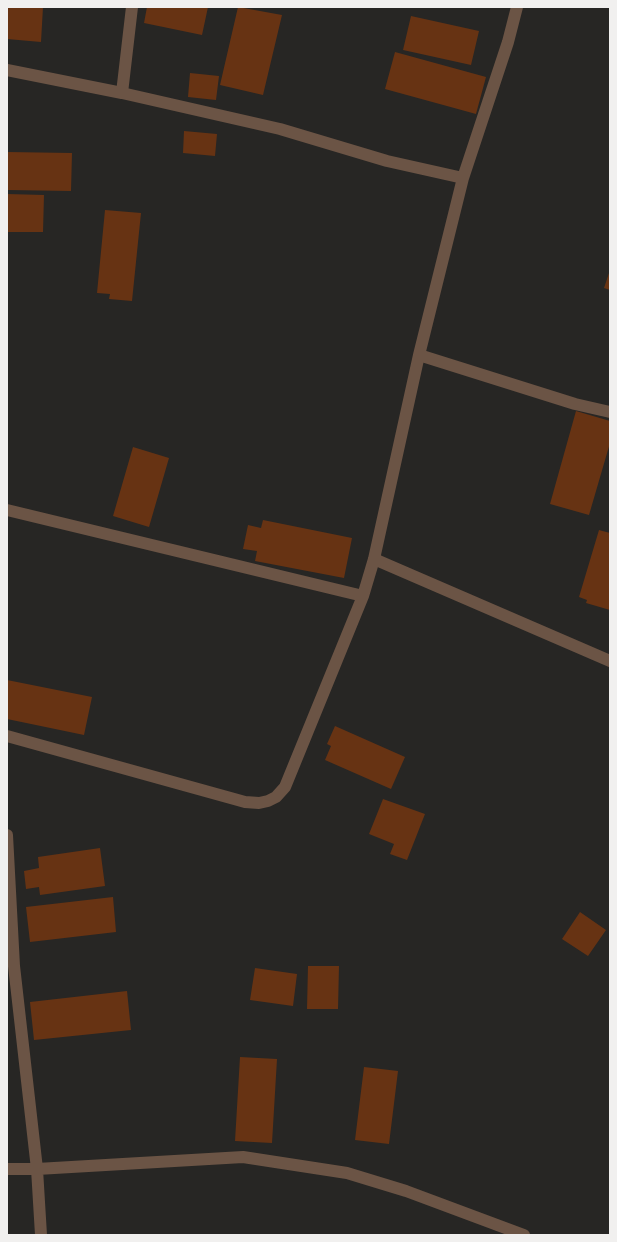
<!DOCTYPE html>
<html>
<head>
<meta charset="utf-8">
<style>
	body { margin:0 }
	#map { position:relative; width:617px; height:1242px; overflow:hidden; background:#272624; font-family:Ubuntu,sans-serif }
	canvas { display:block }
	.frame { position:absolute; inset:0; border:8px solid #f1f0ef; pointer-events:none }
</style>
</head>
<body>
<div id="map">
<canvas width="617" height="1242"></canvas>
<div class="frame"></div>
</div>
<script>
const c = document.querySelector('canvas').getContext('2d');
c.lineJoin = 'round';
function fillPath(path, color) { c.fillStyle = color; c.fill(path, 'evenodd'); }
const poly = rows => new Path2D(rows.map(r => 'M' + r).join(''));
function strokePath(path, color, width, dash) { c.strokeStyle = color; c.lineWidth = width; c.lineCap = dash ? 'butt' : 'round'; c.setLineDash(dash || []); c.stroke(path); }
const building = poly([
	[7,7,43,7,41,42,7,39],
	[147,7,208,7,202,35,144,23],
	[238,7,282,15,263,95,220,85],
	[411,16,479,31,471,65,403,50],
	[395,52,486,77,476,114,385,89],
	[190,73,219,76,216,100,188,97],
	[184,131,217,134,215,156,183,153],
	[7,152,72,153,71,191,7,190],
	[7,194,44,195,43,232,7,232],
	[105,210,141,213,132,301,109,299,110,294,97,293],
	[610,270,610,290,604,288],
	[576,411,610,421,610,443,589,515,550,504],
	[133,447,169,458,149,527,113,516],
	[263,520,352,538,344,578,255,561,257,551,243,549,248,525,261,528],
	[599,530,610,533,610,610,586,603,587,600,579,597],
	[7,680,92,697,84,735,7,719],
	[335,726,405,757,391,789,325,760,331,746,327,744],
	[383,799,425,814,407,860,390,854,394,844,369,834],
	[100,848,105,886,40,895,39,887,26,889,24,871,39,868,38,857],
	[113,897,116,932,30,942,26,907],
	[580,912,606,930,588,956,562,939],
	[308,966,339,966,338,1009,307,1009],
	[255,968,297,974,293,1006,250,1000],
	[127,991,131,1030,34,1040,30,1002],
	[240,1057,277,1059,272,1143,235,1141],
	[364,1067,398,1071,389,1144,355,1140]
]);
const street = poly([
	[7,70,122,93,132,7],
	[122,93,280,129,387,161,463,178],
	[419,355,575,404,610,412],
	[7,510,363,596],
	[374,559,610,661],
	[7,736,245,802,259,803,268,801,276,797,285,787,363,596,374,559,419,355,463,178,508,42,517,7],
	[7,835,14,966,37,1169,41,1235],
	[7,1169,37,1169,243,1157,347,1173,406,1191,524,1235]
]);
fillPath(building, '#673313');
strokePath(street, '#6b5445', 12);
</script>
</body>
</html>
